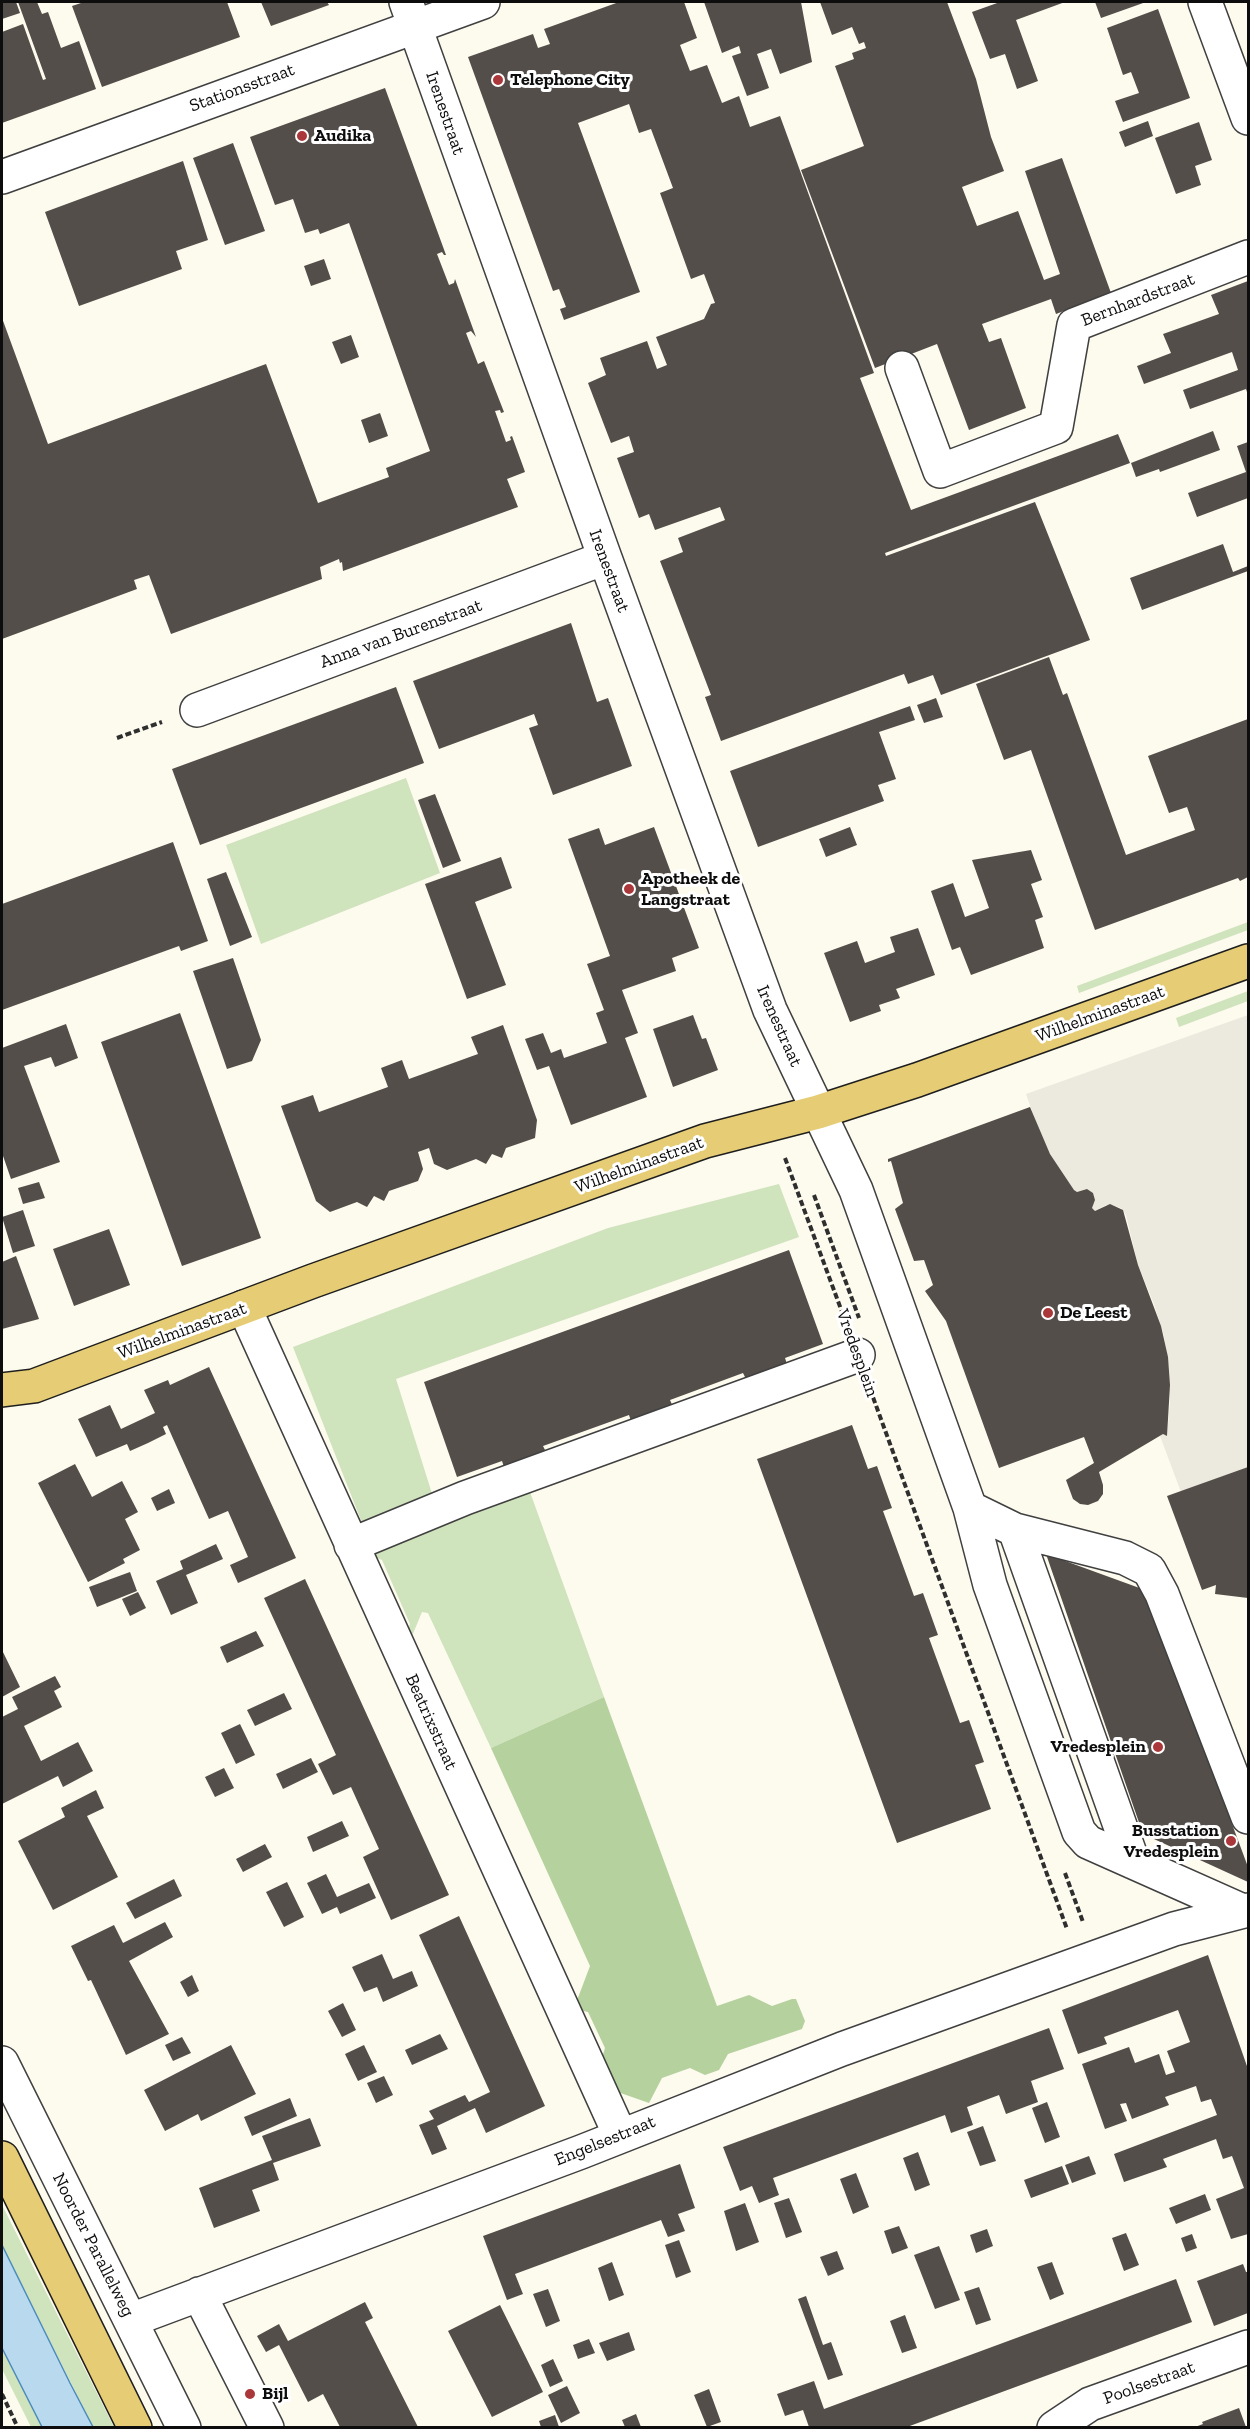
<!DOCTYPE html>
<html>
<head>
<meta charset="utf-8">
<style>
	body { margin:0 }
	#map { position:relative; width:1250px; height:2429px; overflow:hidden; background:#fdfaee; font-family:"Zilla Slab",serif }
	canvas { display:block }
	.frame { position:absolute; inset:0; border:3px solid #0d0d0d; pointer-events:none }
</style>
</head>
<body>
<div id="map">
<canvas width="1250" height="2429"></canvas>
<div class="frame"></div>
</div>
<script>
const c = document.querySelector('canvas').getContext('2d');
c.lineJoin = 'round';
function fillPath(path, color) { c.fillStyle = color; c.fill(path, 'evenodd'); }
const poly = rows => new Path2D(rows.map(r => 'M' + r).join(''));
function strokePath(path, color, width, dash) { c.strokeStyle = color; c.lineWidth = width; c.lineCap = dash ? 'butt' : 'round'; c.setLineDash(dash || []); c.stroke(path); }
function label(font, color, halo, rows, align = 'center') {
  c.font = font + ' "Zilla Slab",serif'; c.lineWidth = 6; c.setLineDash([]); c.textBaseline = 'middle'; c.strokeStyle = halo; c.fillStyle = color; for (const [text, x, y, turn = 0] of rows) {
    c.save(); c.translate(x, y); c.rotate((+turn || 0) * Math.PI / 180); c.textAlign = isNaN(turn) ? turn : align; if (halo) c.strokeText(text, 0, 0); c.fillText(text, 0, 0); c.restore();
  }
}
const green = poly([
	[406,778,440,873,261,944,226,845],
	[1248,922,1248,930,1079,993,1077,986],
	[1248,991,1248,1001,1179,1027,1176,1018],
	[779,1184,799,1237,396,1379,434,1500,364,1528,293,1347,608,1228],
	[530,1492,604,1697,491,1748,428,1613,422,1612,412,1636,409,1636,407,1634,410,1624,382,1560,368,1554],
	[2,2205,114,2427,93,2427,2,2245],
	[2,2348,42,2427,31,2427,2,2369]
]);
const forest = poly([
	[604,1697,717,2006,749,1995,772,2006,792,1999,796,1999,805,2021,802,2029,728,2054,719,2070,705,2075,690,2068,662,2078,649,2103,612,2090,600,2064,605,2048,588,2012,579,2010,576,2003,590,1966,491,1748]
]);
const plaza = poly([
	[1248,1015,1248,1467,1181,1492,1160,1436,1163,1434,1167,1436,1170,1403,1169,1368,1164,1336,1154,1304,1138,1265,1126,1215,1121,1208,1112,1205,1106,1205,1095,1211,1092,1208,1095,1200,1093,1193,1087,1189,1077,1192,1074,1190,1050,1154,1040,1133,1026,1094]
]);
const water = poly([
	[2,2245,70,2383,93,2427,42,2427,2,2348,2,2245]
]);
const building = poly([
	[2,2,16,2,20,13,2,19],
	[18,2,37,2,42,14,48,12,61,48,79,41,96,89,2,123,2,32,23,24,43,80,46,79],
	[84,2,227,2,240,37,102,87,72,6],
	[261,2,327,2,329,5,271,26],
	[619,2,684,2,697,38,680,45,690,71,707,65,722,103,739,96,750,127,780,116,874,373,860,378,911,510,1118,434,1130,463,885,553,886,556,1035,502,1090,640,941,695,933,675,908,684,904,674,721,741,705,697,711,695,660,561,683,552,678,538,725,520,720,507,655,530,649,514,639,518,617,458,634,452,629,436,611,443,588,383,606,375,600,358,647,341,657,369,667,365,656,337,704,319,711,304,715,303,704,274,691,279,660,193,673,188,651,129,639,133,629,104,578,123,640,292,564,320,560,309,566,307,559,289,553,291,468,57,533,34,538,48,550,44,544,29],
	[704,2,801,2,812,62,780,74,771,49,757,54,769,88,747,96,732,56,741,53,739,46,722,53],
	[820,2,947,2,976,79,991,137,1004,171,962,187,977,226,1018,211,1044,280,1060,274,1025,171,1062,158,1111,293,1056,314,1051,299,982,324,989,342,1001,338,1026,408,969,430,937,344,875,368,801,170,864,146,835,66,854,59,852,53,866,48,864,42,859,44,852,27,832,35],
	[1000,2,1065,2,1016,20,1038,81,1017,89,1005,54,990,59,972,12],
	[1095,2,1146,2,1101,18],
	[1158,9,1190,98,1123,122,1115,101,1139,93,1131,72,1123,75,1107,28],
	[385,88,446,255,444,255,442,252,437,254,449,285,454,283,455,279,476,337,471,331,466,333,478,364,484,361,504,412,501,413,500,410,495,411,506,442,511,440,510,437,512,436,524,469,525,472,507,479,518,507,343,571,342,562,340,563,339,559,320,567,322,579,171,634,149,575,134,580,137,589,2,639,2,318,48,444,266,364,318,503,389,477,386,468,430,451,349,223,320,234,318,229,305,233,293,199,275,205,250,137],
	[1148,121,1153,136,1125,147,1119,132],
	[1199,122,1212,160,1195,166,1201,185,1176,194,1155,138],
	[233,143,265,231,225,245,193,158],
	[183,161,208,240,176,251,182,269,79,306,45,212],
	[324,259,331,279,311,286,304,266],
	[1248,281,1248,395,1246,389,1190,409,1183,390,1238,370,1232,352,1144,384,1137,366,1171,353,1163,334,1219,314,1211,295],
	[351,335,359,357,341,364,332,342],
	[380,413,388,436,369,443,361,420],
	[1213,431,1220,450,1160,472,1159,469,1136,477,1131,463],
	[1248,442,1248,498,1197,517,1188,493,1246,472,1237,446],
	[1223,544,1233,572,1248,566,1248,571,1142,610,1130,578],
	[571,623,597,702,608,698,632,766,553,795,529,728,538,725,534,714,439,749,413,681],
	[1049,657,1063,695,1067,693,1126,855,1195,830,1187,807,1169,813,1148,756,1248,719,1248,877,1240,881,1238,878,1095,930,1031,750,1004,760,976,684],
	[396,687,424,763,200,845,172,769],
	[936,698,943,717,924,723,917,705],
	[910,706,915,720,879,732,896,779,878,785,884,801,758,847,730,771],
	[435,794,461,861,443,868,418,800],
	[654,827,699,948,672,958,676,971,622,990,638,1033,625,1038,647,1097,571,1125,549,1066,537,1070,525,1039,543,1033,551,1053,561,1049,564,1058,607,1043,596,1013,604,1010,587,964,610,956,568,839,599,828,605,845],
	[850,827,857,845,826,857,819,839],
	[173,842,208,941,181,951,179,946,2,1010,2,904],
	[1031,850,1042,880,1031,884,1043,917,1035,920,1044,948,971,975,960,947,952,950,931,891,953,883,965,917,989,908,972,860],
	[501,857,512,888,475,902,506,985,467,999,425,884],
	[226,872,252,937,230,946,207,879],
	[918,928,935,975,896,989,900,998,879,1005,881,1011,850,1022,824,953,857,941,865,963,895,952,890,937],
	[233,958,261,1040,252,1061,227,1069,193,971],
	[180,1013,261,1238,182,1266,101,1042],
	[693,1015,702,1039,706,1038,718,1070,673,1087,653,1029],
	[66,1024,78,1058,55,1067,51,1057,24,1066,60,1162,11,1179,2,1153,2,1048],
	[503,1025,537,1120,535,1138,506,1148,502,1158,492,1154,486,1164,476,1159,447,1170,434,1164,429,1148,418,1152,423,1169,418,1181,389,1191,384,1201,374,1196,367,1207,357,1202,330,1212,316,1201,281,1106,313,1095,319,1112,388,1087,381,1068,402,1060,409,1079,478,1054,471,1037],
	[1030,1107,1050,1154,1074,1190,1077,1192,1087,1189,1093,1193,1095,1200,1092,1208,1095,1211,1110,1204,1123,1210,1138,1265,1161,1326,1168,1357,1170,1385,1167,1436,1163,1434,1099,1472,1103,1485,1103,1494,1098,1501,1088,1505,1080,1504,1073,1499,1066,1480,1094,1463,1084,1437,999,1468,946,1321,925,1291,933,1285,924,1260,914,1261,895,1209,903,1203,891,1161,888,1162,888,1159],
	[39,1182,45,1198,23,1204,18,1188],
	[23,1210,35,1246,13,1253,2,1217],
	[109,1229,130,1285,74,1306,53,1249],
	[789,1250,823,1344,785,1358,788,1367,747,1381,743,1373,670,1400,674,1409,632,1424,629,1415,543,1446,547,1454,505,1470,502,1461,457,1477,424,1382],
	[16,1256,39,1319,2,1329,2,1262],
	[209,1367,296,1558,238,1583,230,1565,248,1557,228,1511,209,1519,167,1425,163,1427,166,1434,148,1443,130,1451,127,1444,96,1457,78,1419,110,1405,121,1429,155,1413,144,1390,168,1380,170,1385],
	[852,1425,868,1469,877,1466,892,1508,883,1511,914,1596,923,1593,938,1635,929,1638,960,1723,969,1720,984,1762,975,1765,991,1809,897,1843,757,1459],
	[75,1464,92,1497,122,1481,138,1512,125,1519,140,1550,123,1559,125,1563,88,1582,38,1483],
	[1248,1467,1248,1598,1215,1594,1216,1585,1202,1590,1167,1496],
	[169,1489,175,1503,157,1511,151,1498],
	[216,1544,223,1559,186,1575,198,1603,171,1615,156,1581,183,1569,180,1561],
	[1046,1554,1145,1590,1248,1867,1248,1882,1143,1834],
	[130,1572,137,1591,97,1607,89,1587],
	[305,1579,449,1895,391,1920,363,1857,379,1849,351,1787,333,1795,318,1764,336,1755,264,1598],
	[138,1592,146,1608,130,1616,122,1599],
	[256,1631,264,1646,227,1663,220,1647],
	[2,1650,20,1687,2,1697],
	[55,1676,61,1687,54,1691,62,1707,24,1726,41,1761,78,1742,93,1771,63,1787,58,1776,2,1804,2,1717,18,1709,12,1697],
	[284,1693,292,1709,255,1726,247,1710],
	[240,1724,255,1755,236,1764,221,1733],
	[311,1758,318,1772,283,1789,276,1774],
	[224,1768,234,1788,215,1797,205,1777],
	[96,1790,104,1808,87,1816,118,1877,53,1910,18,1841,65,1817,61,1808],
	[342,1821,349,1836,313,1852,307,1837],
	[265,1844,272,1857,243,1872,236,1859],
	[326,1874,337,1897,369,1883,376,1898,340,1914,337,1907,322,1914,307,1883],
	[174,1879,182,1896,135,1919,126,1903],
	[287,1882,304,1917,284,1927,266,1892],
	[459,1916,545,2106,486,2133,475,2108,437,2126,447,2149,432,2155,419,2125,434,2119,429,2111,465,2095,469,2102,490,2092,419,1935],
	[165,1922,173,1937,129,1961,169,2034,126,2055,91,1980,88,1981,71,1946,114,1925,123,1943],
	[382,1954,393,1979,412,1971,418,1986,383,2002,377,1987,364,1992,352,1967],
	[1208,1955,1248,2069,1248,2234,1231,2239,1216,2199,1244,2188,1232,2156,1223,2159,1216,2139,1163,2159,1167,2167,1124,2182,1114,2154,1217,2115,1211,2099,1201,2102,1196,2086,1165,2097,1169,2105,1132,2119,1126,2103,1120,2104,1127,2121,1105,2129,1082,2064,1129,2047,1135,2063,1159,2054,1166,2075,1175,2072,1167,2051,1190,2042,1178,2010,1104,2037,1107,2044,1078,2054,1062,2010],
	[192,1975,199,1991,188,1997,180,1982],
	[343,2003,356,2030,342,2037,328,2011],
	[1049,2028,1064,2069,1031,2081,1038,2102,1006,2114,999,2095,967,2107,973,2125,951,2133,945,2115,773,2178,779,2195,759,2203,752,2186,740,2191,723,2147],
	[440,2034,448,2049,412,2065,405,2050],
	[182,2037,191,2053,173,2061,165,2045],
	[231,2045,256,2094,201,2121,198,2114,165,2131,144,2090],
	[364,2045,377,2072,358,2081,345,2054],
	[384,2076,393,2095,376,2103,367,2083],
	[290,2098,297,2116,252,2136,244,2117],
	[1047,2102,1060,2137,1045,2143,1032,2108],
	[310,2118,321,2146,273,2163,279,2180,252,2190,260,2211,214,2228,199,2188,272,2160,262,2136],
	[983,2126,996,2161,980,2166,967,2132],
	[918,2152,930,2185,915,2191,903,2158],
	[1089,2156,1096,2174,1072,2183,1065,2165],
	[680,2164,695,2208,678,2214,685,2231,668,2237,661,2220,515,2274,523,2294,507,2300,483,2236],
	[1062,2166,1069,2184,1031,2198,1024,2180],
	[856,2173,869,2207,853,2214,840,2179],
	[1205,2194,1211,2210,1176,2224,1169,2208],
	[789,2198,802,2232,786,2238,774,2203],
	[745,2203,759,2242,736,2251,724,2211],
	[899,2226,908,2248,892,2254,884,2231],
	[987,2229,993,2246,976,2253,970,2235],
	[1126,2233,1139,2265,1124,2271,1112,2238],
	[1192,2234,1197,2248,1186,2252,1181,2238],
	[679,2240,691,2272,676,2278,665,2245],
	[939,2246,960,2300,935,2309,914,2255],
	[837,2251,844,2269,828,2276,820,2257],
	[612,2262,624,2295,609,2301,598,2268],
	[1052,2262,1064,2294,1050,2300,1037,2267],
	[1243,2264,1246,2272,1248,2272,1248,2313,1214,2326,1197,2281],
	[1176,2279,1192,2322,907,2427,809,2427,803,2410,785,2416,777,2394,814,2381,824,2409],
	[979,2287,991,2320,976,2325,964,2292],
	[548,2289,560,2321,546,2327,533,2294],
	[806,2296,823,2345,831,2342,843,2375,828,2380,798,2299],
	[365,2302,373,2318,365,2322,418,2427,340,2427,323,2394,308,2402,279,2345,266,2352,257,2336,279,2324,288,2341],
	[500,2305,543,2392,492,2417,448,2331],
	[905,2315,917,2348,902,2353,890,2321],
	[629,2332,635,2350,607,2361,599,2343],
	[589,2339,595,2353,578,2359,573,2345],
	[553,2359,563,2381,550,2387,541,2365],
	[567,2386,580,2413,561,2423,548,2395],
	[709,2389,721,2422,707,2427,694,2395],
	[1239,2408,1246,2427,1195,2427,1203,2424,1202,2422],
	[636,2414,641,2427,625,2427,622,2420],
	[555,2415,559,2427,541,2427,539,2421]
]);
const path = poly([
	[117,738,162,722],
	[785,1158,845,1320],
	[814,1195,859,1318],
	[870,1389,1067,1929],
	[1065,1873,1083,1922],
	[2,2394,18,2428]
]);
const minor = poly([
	[406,2,605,558,770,1010,856,1190,970,1508,990,1585,1079,1832,1088,1842,1243,1911],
	[1205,2,1248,118],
	[2,177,483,2],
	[902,368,940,471,1056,427,1074,325,1248,257],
	[197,710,605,558],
	[244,1307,620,2135],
	[970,1508,1015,1530,1125,1558,1149,1570,1162,1594,1248,1817],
	[1015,1530,1133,1862],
	[351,1545,465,1498,858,1355],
	[2,2063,184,2428],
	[199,2294,267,2428],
	[131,2320,581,2152,842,2049,1174,1929,1248,1910],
	[1054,2428,1090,2404,1248,2347]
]);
const major = poly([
	[2,1390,34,1386,313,1281,705,1141,818,1112,917,1080,1248,961],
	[2,2158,135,2428]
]);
const markers = [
	[498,80,6,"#aa373a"],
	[302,136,6,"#aa373a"],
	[629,889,6,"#aa373a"],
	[1048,1313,6,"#aa373a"],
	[1158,1747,6,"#aa373a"],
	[1231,1841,6,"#aa373a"],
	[250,2394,6,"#aa373a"]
];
const poiNames = [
	["Telephone City",510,80],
	["Audika",314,136],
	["Apotheek de",641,879],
	["Langstraat",641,900],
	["De Leest",1060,1313],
	["Vredesplein",1146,1747,"right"],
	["Busstation",1219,1831,"right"],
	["Vredesplein",1219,1852,"right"],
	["Bijl",262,2394]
];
const streetNames = [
	["Stationsstraat",242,88,-20],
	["Irenestraat",445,113,71],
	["Bernhardstraat",1138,300,-21],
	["Irenestraat",609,571,70],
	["Anna van Burenstraat",401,634,-20],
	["Wilhelminastraat",1100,1014,-20],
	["Irenestraat",779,1026,66],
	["Wilhelminastraat",639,1165,-20],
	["Wilhelminastraat",182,1331,-20],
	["Vredesplein",857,1353,70],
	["Beatrixstraat",431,1722,66],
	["Engelsestraat",605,2141,-22],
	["Noorder Parallelweg",93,2245,63],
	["Poolsestraat",1149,2383,-20]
];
fillPath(green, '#cfe3bc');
fillPath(forest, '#b4d19e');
fillPath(plaza, '#ece9de');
fillPath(water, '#b9d9ee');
strokePath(water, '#4a8bbb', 1.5);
fillPath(building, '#544e4a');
strokePath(minor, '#404040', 36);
strokePath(major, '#1e1e1e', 36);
strokePath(path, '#2f2f2f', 4, [6, 3]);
strokePath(minor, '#fff', 33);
strokePath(major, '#e6cd75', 33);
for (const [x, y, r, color] of markers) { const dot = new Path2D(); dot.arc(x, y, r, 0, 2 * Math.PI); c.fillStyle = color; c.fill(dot); strokePath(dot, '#fff', 2); }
label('bold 18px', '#0d0d0d', '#fff', poiNames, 'left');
label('18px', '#0d0d0d', '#fff', streetNames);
</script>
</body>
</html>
